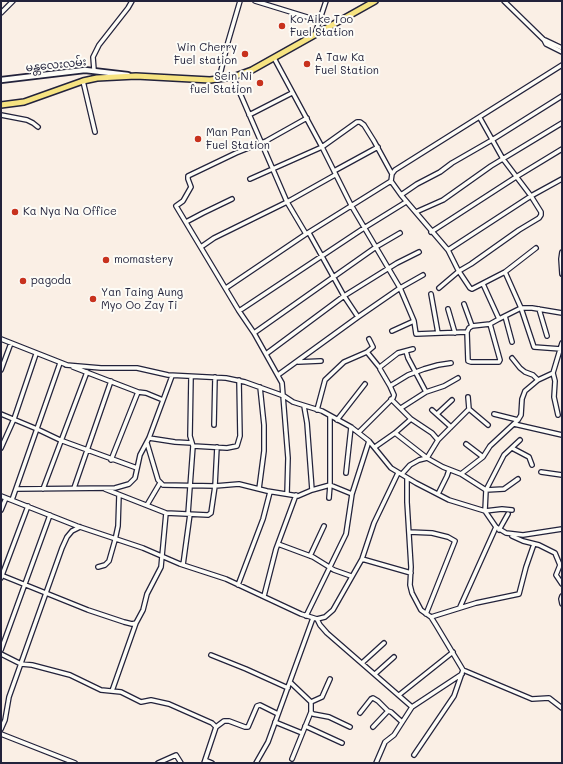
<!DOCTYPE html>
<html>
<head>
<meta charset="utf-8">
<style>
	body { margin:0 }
	#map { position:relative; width:563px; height:764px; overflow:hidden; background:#faefe5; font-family:Mali,sans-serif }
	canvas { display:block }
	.frame { position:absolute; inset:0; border:2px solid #22223b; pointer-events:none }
</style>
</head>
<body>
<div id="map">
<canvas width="563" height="764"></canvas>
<div class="frame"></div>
</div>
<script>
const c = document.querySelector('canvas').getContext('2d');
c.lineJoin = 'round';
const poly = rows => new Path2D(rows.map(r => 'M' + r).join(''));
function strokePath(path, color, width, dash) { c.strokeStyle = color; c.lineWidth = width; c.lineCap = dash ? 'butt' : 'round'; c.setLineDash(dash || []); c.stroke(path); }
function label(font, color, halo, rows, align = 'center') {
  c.font = font + ' Mali,"Noto Sans Myanmar",sans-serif'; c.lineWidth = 4; c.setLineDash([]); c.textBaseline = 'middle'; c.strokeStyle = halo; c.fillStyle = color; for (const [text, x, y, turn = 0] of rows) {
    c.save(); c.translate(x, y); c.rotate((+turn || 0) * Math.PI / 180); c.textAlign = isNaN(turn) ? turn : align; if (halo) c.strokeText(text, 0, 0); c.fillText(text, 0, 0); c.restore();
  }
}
const minor = poly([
	[255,1,320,21],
	[504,1,544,40,546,44,562,52],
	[1,13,13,1],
	[315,34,326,1],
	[545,40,562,48],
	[274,58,322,147,351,205,400,288,414,321,416,334,467,332],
	[94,70,93,57,99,45,128,8,132,1],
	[233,77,287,202,306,234],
	[219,79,228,42,240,1],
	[83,81,95,132],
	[1,115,27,120,33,123,38,127],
	[249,115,292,93],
	[334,171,378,147],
	[250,179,322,147,357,122,360,122,364,125,374,141,392,174],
	[391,181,392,174,395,170,562,65],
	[401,195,417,184,440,172,452,163,492,140,562,96],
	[416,212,443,200,491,166,562,123],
	[186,222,203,213,232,199],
	[431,232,516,177,562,149],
	[309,233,344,296,358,317],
	[201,247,214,238,287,202,335,175],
	[448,250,531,196,562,179],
	[562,252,561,259,562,274],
	[505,272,521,308,534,347,561,349],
	[483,284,499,319,521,308,532,308,562,313],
	[226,288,306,234,391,181,401,195,448,250,458,270,470,288,472,289,505,272,536,248],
	[439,288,459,271,471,264,519,230,539,218,541,215,541,212,531,196,503,159,480,118],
	[431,294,438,333],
	[464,304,472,326,490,324,499,319],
	[448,309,455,333],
	[539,309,547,336],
	[239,311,364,228,406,202],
	[505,316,512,342],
	[472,326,469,328,467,332,468,361,471,362,499,362,500,360,490,324],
	[392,331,414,321],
	[254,333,376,247,400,233],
	[1,339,67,365],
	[406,351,408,358,426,392],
	[367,352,373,347,369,339],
	[266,354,344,296,397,263,419,252],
	[512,358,520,368,525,372,533,375,538,380],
	[298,362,321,361],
	[66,365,101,368,137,368,168,375,226,378,245,382,284,396,293,402,322,411,351,427,369,441,391,468,416,483,449,500,485,511,502,509,512,510],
	[73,367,138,392,111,460],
	[1,370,11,343],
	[553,373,555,381,554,397,558,415],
	[278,375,358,317,400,288,423,275],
	[390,386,408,375,424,369,438,365,451,363],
	[138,392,146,393,163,400],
	[468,397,469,409,488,425],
	[391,399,411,419,432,433,438,440],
	[304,406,307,423,312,490],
	[401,408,426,392,444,386,458,378],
	[317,410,325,380,344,362,367,352,380,368],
	[432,410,451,427],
	[1,414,37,429,60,440,137,468],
	[437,414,452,400],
	[494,414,518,420],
	[337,420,365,384],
	[514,424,562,435],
	[214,425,215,377],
	[359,432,393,398,394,395,390,386,380,369,380,367,398,353,413,349],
	[395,433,427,458,443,467,461,474,483,457,490,446,518,420,521,415,522,399,525,391,538,380,553,373,562,343],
	[149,438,175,442,192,443],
	[520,440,504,455,486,490,485,511,496,527,506,533,523,535,562,529],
	[147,443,158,480,163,485,215,486,239,484,267,491,298,496,312,490,330,485,352,494],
	[466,444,483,457],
	[193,446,227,448,237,446,240,436,239,380],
	[375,447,395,433,411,419],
	[1,448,14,419,36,354],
	[512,448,529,457,532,465],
	[541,472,562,475],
	[346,473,351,427],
	[402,474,410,465,419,460,427,458,438,440,469,409],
	[461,474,486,490,504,489,518,479],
	[407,478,407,502,411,567,410,585,412,593,421,610,431,617,436,625,463,670,454,696,414,755],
	[74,488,111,381],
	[17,489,115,488,129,484,135,478,140,455,149,438,172,376],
	[43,489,87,372],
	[105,489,166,513,208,515,211,513,215,486,217,447],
	[259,489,264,451,264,425,260,387],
	[287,494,288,458,282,383,254,333,239,311,176,206,183,201,191,187,188,179,188,176,236,153,266,141,307,118],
	[438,494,447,476,449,470],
	[1,496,77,526,143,548,180,564,226,579,301,614,317,619,325,617,333,610,362,559,374,523,398,473],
	[329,498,330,485,330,416],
	[12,500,60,363],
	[147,505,160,483],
	[1,510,6,498],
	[188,514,193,446,190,436,191,377],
	[499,530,508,514],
	[409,532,432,533,448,537,455,541,426,614],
	[512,536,523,541,539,545,555,553,560,565,556,575,562,584],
	[278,544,313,557,334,570,351,576],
	[310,556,324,526],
	[362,559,411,573],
	[183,565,190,514],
	[98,567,105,565,109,561,115,540,118,526,119,495],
	[1,575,88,610,124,622,132,624,136,623,143,610,147,594,161,567,166,513],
	[1,578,28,506],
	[238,585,263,519,270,492],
	[264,596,276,549,296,495],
	[562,596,561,599,562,604],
	[460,607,496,527],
	[306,616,346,534,352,494,369,441],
	[431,617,476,603,519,594,526,567,534,544],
	[317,619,320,625,327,633,412,707,394,735,385,742,376,763],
	[1,650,50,515],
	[1,654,21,664,32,665,70,675,101,690,121,692,141,702,151,700,169,704,212,723,216,727,204,763],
	[211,655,246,669,288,688],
	[362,663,384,643],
	[463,670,532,699,549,698,562,708],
	[375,674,394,657],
	[290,682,311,702,311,712,313,714,329,717,350,727],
	[112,691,136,623],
	[399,695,453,652],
	[311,702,322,697,330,679],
	[412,707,462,674],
	[360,713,371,699,373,698,378,701,388,711],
	[275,722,302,733],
	[305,726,342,743],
	[216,727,224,721,229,721,245,727,248,727,257,706,260,705,278,714],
	[373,727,388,711,391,712,402,722],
	[1,729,5,720,9,697,62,548,67,537,72,531,80,527],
	[1,734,75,763],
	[292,759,311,712],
	[205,760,212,763],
	[158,763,176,755,181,763],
	[256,763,268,742,313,618]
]);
const secondary = poly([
	[1,80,85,70,128,75]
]);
const primary = poly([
	[1,105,24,102,83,81,97,78,136,76,210,80,233,77,252,70,375,1]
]);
const markers = [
	[282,26,4,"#c8321e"],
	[245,54,4,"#c8321e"],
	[307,64,4,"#c8321e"],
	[260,83,4,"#c8321e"],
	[198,139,4,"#c8321e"],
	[15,212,4,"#c8321e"],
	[106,260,4,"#c8321e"],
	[23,281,4,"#c8321e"],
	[93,299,4,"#c8321e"]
];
const poiNames = [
	["Ko Aike Too",290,20],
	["Fuel Station",290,33],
	["Win Cherry",237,48,"right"],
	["Fuel station",237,61,"right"],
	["A Taw Ka",315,58],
	["Fuel Station",315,71],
	["Sein Ni",252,77,"right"],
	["fuel Station",252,90,"right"],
	["Man Pan",206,133],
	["Fuel Station",206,146],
	["Ka Nya Na Office",23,212],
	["momastery",114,260],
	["pagoda",31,281],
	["Yan Taing Aung",101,293],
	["Myo Oo Zay Ti",101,306]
];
const streetNames = [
	["မန္တလေးလမ်း",56,65,-6]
];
strokePath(minor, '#22223b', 6);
strokePath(secondary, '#22223b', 8);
strokePath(primary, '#22223b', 8);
strokePath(minor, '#fdfcf7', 3.5);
strokePath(secondary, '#fdfcf7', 4.5);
strokePath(primary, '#f6e381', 5);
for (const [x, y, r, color] of markers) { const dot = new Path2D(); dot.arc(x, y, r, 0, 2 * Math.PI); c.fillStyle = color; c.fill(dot); strokePath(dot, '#fdfcf7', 1.5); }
label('11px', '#22223b', '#fdfcf7', poiNames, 'left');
label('11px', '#22223b', '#fdfcf7', streetNames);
</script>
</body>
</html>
